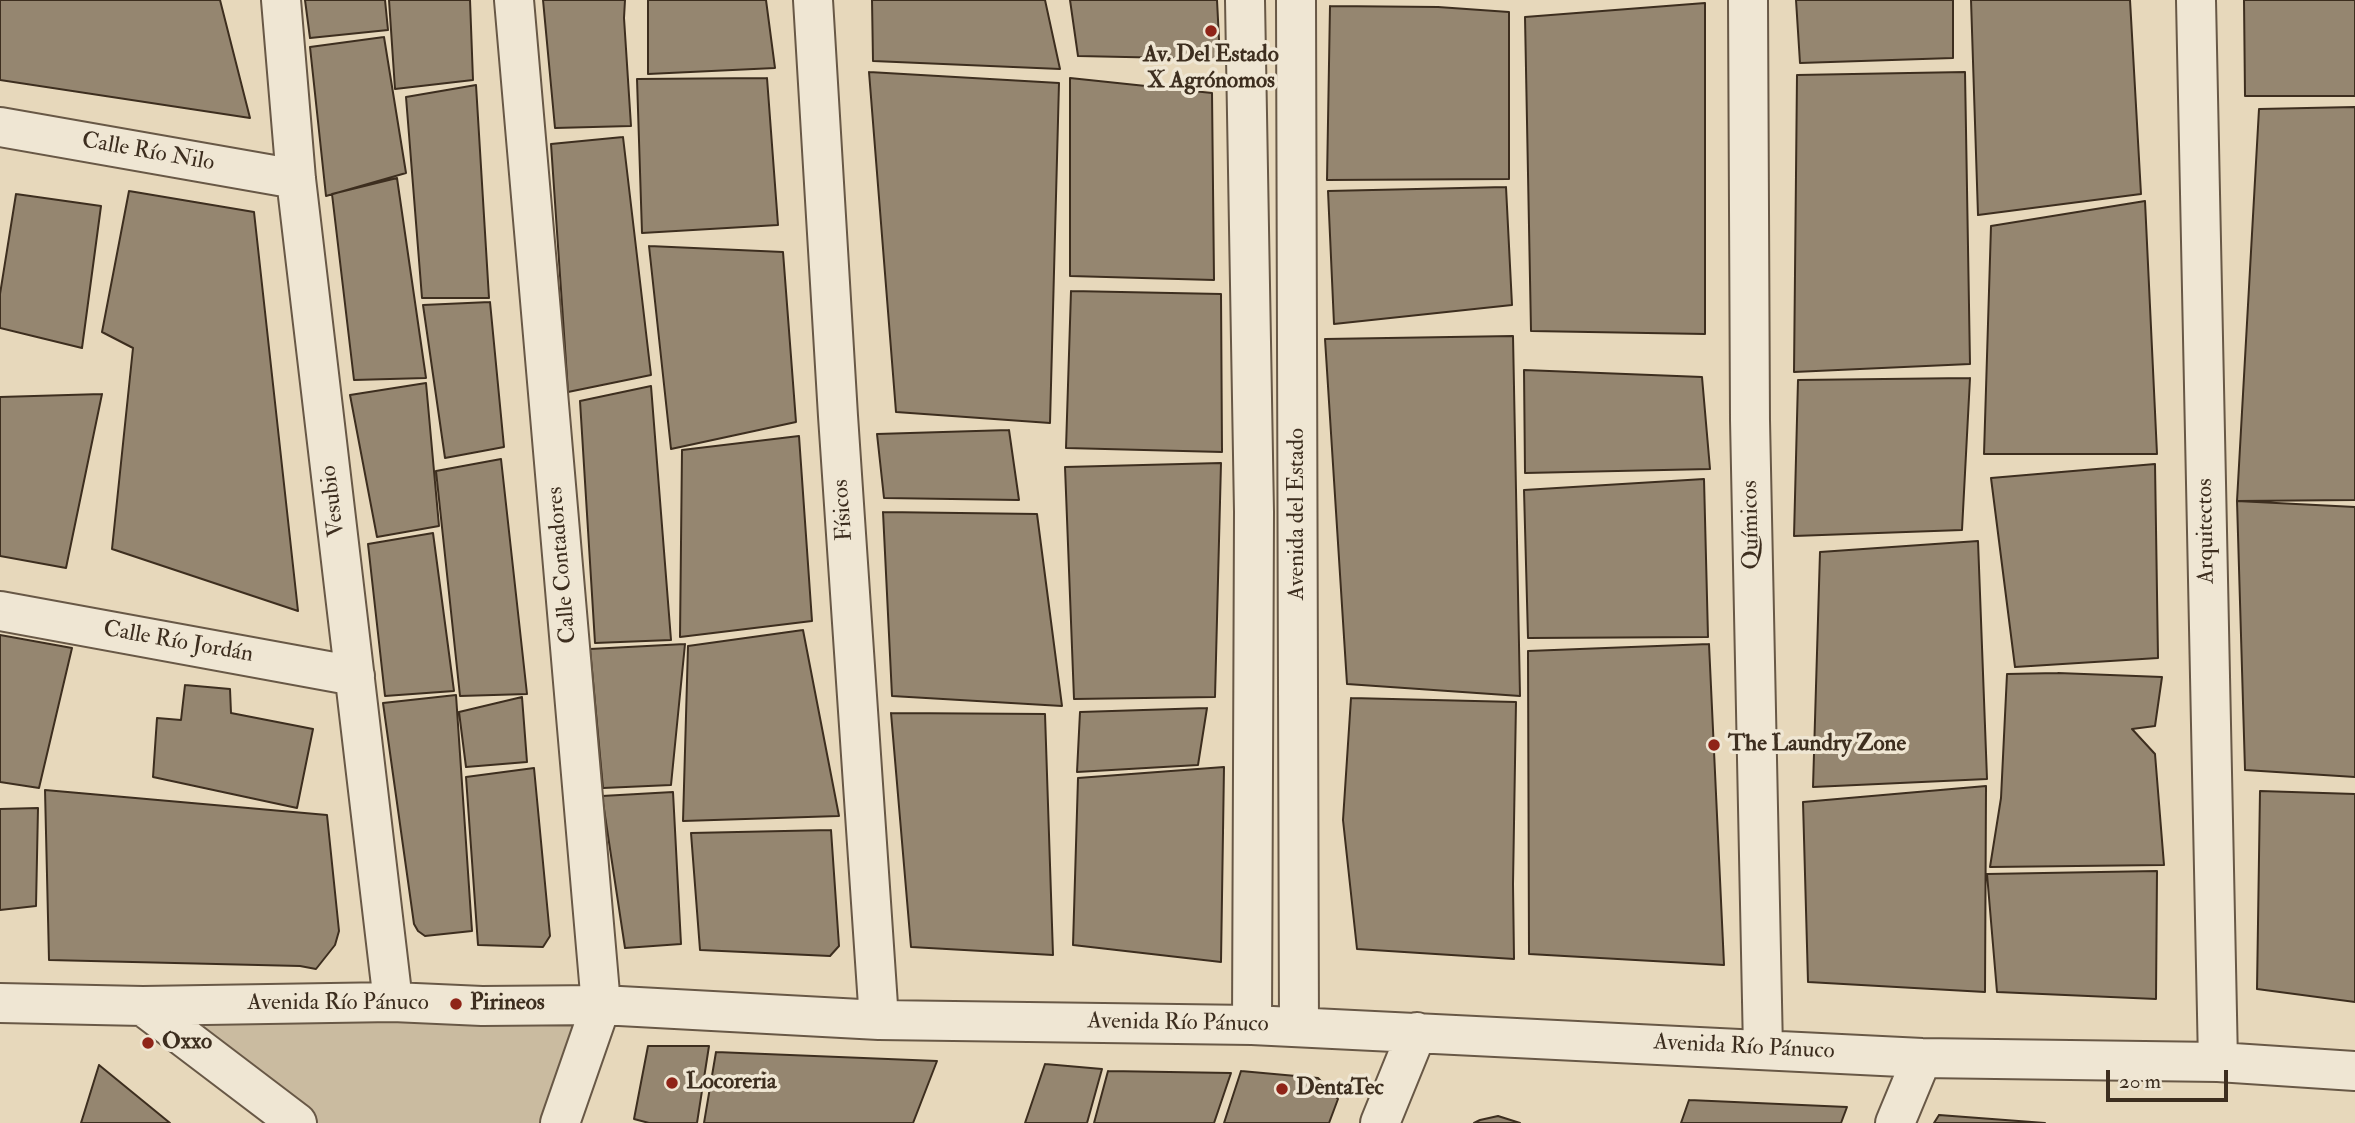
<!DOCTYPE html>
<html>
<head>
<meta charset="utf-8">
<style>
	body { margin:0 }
	#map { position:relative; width:2355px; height:1123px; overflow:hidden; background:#e7d8bb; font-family:"IM FELL Double Pica",serif }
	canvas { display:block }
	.scale { position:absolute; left:2106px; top:1070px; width:122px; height:32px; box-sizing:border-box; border:4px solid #3d2e1f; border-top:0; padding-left:9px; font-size:21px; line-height:24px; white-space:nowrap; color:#3d2e1f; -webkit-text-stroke:5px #efe6d3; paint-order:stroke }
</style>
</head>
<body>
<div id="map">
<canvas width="2355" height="1123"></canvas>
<div class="scale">20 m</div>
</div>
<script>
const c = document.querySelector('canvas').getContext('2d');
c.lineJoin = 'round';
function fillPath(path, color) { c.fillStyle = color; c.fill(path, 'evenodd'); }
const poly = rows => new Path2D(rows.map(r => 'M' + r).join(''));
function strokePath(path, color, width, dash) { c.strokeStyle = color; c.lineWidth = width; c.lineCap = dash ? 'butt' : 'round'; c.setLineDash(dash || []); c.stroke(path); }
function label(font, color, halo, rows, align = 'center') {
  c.font = font + ' "IM FELL Double Pica",serif'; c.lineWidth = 7; c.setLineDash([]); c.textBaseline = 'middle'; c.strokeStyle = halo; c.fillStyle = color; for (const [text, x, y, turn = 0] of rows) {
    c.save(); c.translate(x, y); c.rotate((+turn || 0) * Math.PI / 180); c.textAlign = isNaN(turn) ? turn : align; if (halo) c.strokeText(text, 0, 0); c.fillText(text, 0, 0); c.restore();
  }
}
const green = poly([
	[601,1005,559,1123,297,1123,143,1006]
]);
const building = poly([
	[0,0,220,0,250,118,0,80,0,0],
	[305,0,385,0,388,30,310,38,305,0],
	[389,0,470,0,473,80,395,89,389,0],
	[543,0,625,0,624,18,631,126,555,128,543,0],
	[648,0,766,0,775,68,648,74,648,0],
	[872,0,1045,0,1060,69,873,61,872,0],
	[1070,0,1217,0,1220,59,1078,56,1070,0],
	[1796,0,1953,0,1953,58,1800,63,1796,0],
	[1971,0,2130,0,2141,194,1978,215,1971,0],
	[2244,0,2355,0,2355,96,2245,96,2244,0],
	[1705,3,1705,334,1531,331,1525,17,1705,3],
	[1330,6,1438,7,1509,12,1509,179,1327,180,1330,6],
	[384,37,406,173,326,196,310,47,384,37],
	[869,72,1059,83,1050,423,896,412,869,72],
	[1965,72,1970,364,1794,372,1797,75,1965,72],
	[767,78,778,225,642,233,637,79,767,78],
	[1070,78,1212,93,1214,280,1070,276,1070,78],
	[476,85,489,298,422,298,406,97,476,85],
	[2355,107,2355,500,2237,501,2259,109,2355,107],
	[623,137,651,375,568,392,551,144,623,137],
	[397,178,426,378,354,380,332,194,397,178],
	[1506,187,1512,305,1334,324,1328,191,1506,187],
	[129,191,254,212,298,611,112,549,133,348,102,332,129,191],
	[16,194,101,206,82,348,0,328,0,294,16,194],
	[2145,201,2157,454,1984,454,1991,226,2145,201],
	[649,246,783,252,796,422,671,449,649,246],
	[1071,291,1221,294,1222,452,1066,448,1071,291],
	[490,302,504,447,445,458,423,305,490,302],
	[1513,336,1520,696,1347,684,1325,339,1513,336],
	[1524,370,1702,377,1710,469,1525,473,1524,370],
	[1970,378,1962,530,1794,536,1798,380,1970,378],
	[426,383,439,526,377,537,350,395,426,383],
	[651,386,671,640,595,643,580,401,651,386],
	[102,394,66,568,0,556,0,397,102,394],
	[1009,430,1019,500,884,498,877,434,1009,430],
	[799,436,812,621,680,637,682,450,799,436],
	[501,459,527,694,460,696,436,471,501,459],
	[1221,463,1215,697,1074,699,1065,467,1221,463],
	[2155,464,2158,658,2015,667,1991,478,2155,464],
	[1704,479,1708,637,1528,638,1524,490,1704,479],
	[2237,501,2355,507,2355,777,2245,770,2237,501],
	[883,512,1037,514,1062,706,892,696,883,512],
	[433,533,454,691,385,696,368,544,433,533],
	[1978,541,1987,779,1813,787,1820,552,1978,541],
	[803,630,839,816,683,821,688,646,803,630],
	[0,635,72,648,39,788,0,782,0,635],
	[685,644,671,785,603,788,590,649,685,644],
	[1709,644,1724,965,1529,954,1528,651,1709,644],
	[2058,673,2162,677,2155,726,2132,729,2155,754,2164,865,1990,867,2001,798,2007,674,2058,673],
	[185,685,230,689,231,713,313,729,297,808,153,777,157,718,181,720,185,685],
	[456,695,472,931,425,936,418,931,414,924,383,703,456,695],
	[522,697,527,762,466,767,459,712,522,697],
	[1351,698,1516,702,1513,884,1514,959,1357,949,1343,820,1351,698],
	[1207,708,1198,765,1077,772,1080,712,1207,708],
	[891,713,1045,714,1053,955,911,947,891,713],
	[1224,767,1221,962,1073,945,1078,778,1224,767],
	[534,768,550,936,543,947,478,945,466,777,534,768],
	[1986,786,1985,992,1808,982,1803,802,1986,786],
	[45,790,327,815,339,931,335,945,316,969,300,966,49,960,45,790],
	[2260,791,2355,794,2355,1002,2257,989,2260,791],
	[673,792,681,944,625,948,602,796,673,792],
	[38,808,36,906,0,910,0,809,38,808],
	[831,830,839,946,830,956,700,950,691,833,831,830],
	[2157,871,2156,999,1997,992,1987,874,2157,871],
	[648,1046,709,1046,697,1123,649,1123,634,1119,648,1046],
	[716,1052,937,1061,913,1123,704,1123,716,1052],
	[1045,1064,1102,1069,1087,1123,1025,1123,1045,1064],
	[99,1065,170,1123,81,1123,99,1065],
	[1108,1071,1231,1073,1214,1123,1094,1123,1108,1071],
	[1241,1071,1318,1078,1338,1099,1329,1123,1224,1123,1241,1071],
	[1689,1100,1847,1107,1841,1123,1681,1123,1689,1100],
	[1939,1115,2045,1123,1934,1123,1939,1115],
	[1498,1116,1520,1123,1474,1123,1480,1120,1498,1116]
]);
const minor = poly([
	[281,0,296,179,393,1002],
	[514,0,601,1005,560,1123],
	[813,0,838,416,879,1020],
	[1245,0,1254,512,1252,1025],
	[1296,0,1299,1027],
	[1748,0,1750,420,1763,1049],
	[2196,0,2218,1062],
	[0,127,296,179],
	[0,611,355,676],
	[0,1003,143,1006,393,1002,482,1006,601,1005,879,1020,1252,1025,1922,1058,2218,1062,2355,1071],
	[143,1006,297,1123],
	[1380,1123,1417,1032],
	[1895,1123,1922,1058]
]);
const markers = [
	[1211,31,7,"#8f2418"],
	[1714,745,7,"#8f2418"],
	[456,1004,7,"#8f2418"],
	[148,1043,7,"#8f2418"],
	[672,1083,7,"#8f2418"],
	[1282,1089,7,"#8f2418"]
];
const poiNames = [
	["Av. Del Estado",1211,56,"center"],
	["X Agrónomos",1211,82,"center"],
	["The Laundry Zone",1728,745],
	["Pirineos",470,1004],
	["Oxxo",162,1043],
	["Locoreria",686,1083],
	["DentaTec",1296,1089]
];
const streetNames = [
	["Calle Río Nilo",148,153,10],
	["Vesubio",334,501,-97],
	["Físicos",844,510,-94],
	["Avenida del Estado",1298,514,-90],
	["Químicos",1752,525,-91],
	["Arquitectos",2207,531,-91],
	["Calle Contadores",563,565,-95],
	["Calle Río Jordán",178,643,10],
	["Avenida Río Pánuco",338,1004],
	["Avenida Río Pánuco",1178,1024,1],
	["Avenida Río Pánuco",1744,1048,3]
];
fillPath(green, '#cabba0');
fillPath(building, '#958670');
strokePath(building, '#3d2e1f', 2);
strokePath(minor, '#685846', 42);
strokePath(minor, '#efe6d3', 38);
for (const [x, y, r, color] of markers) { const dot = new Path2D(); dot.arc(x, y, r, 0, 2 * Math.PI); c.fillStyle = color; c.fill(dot); strokePath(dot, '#efe6d3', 2.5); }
label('bold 23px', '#3d2e1f', '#efe6d3', poiNames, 'left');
label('23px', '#3d2e1f', '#efe6d3', streetNames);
</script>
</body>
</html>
